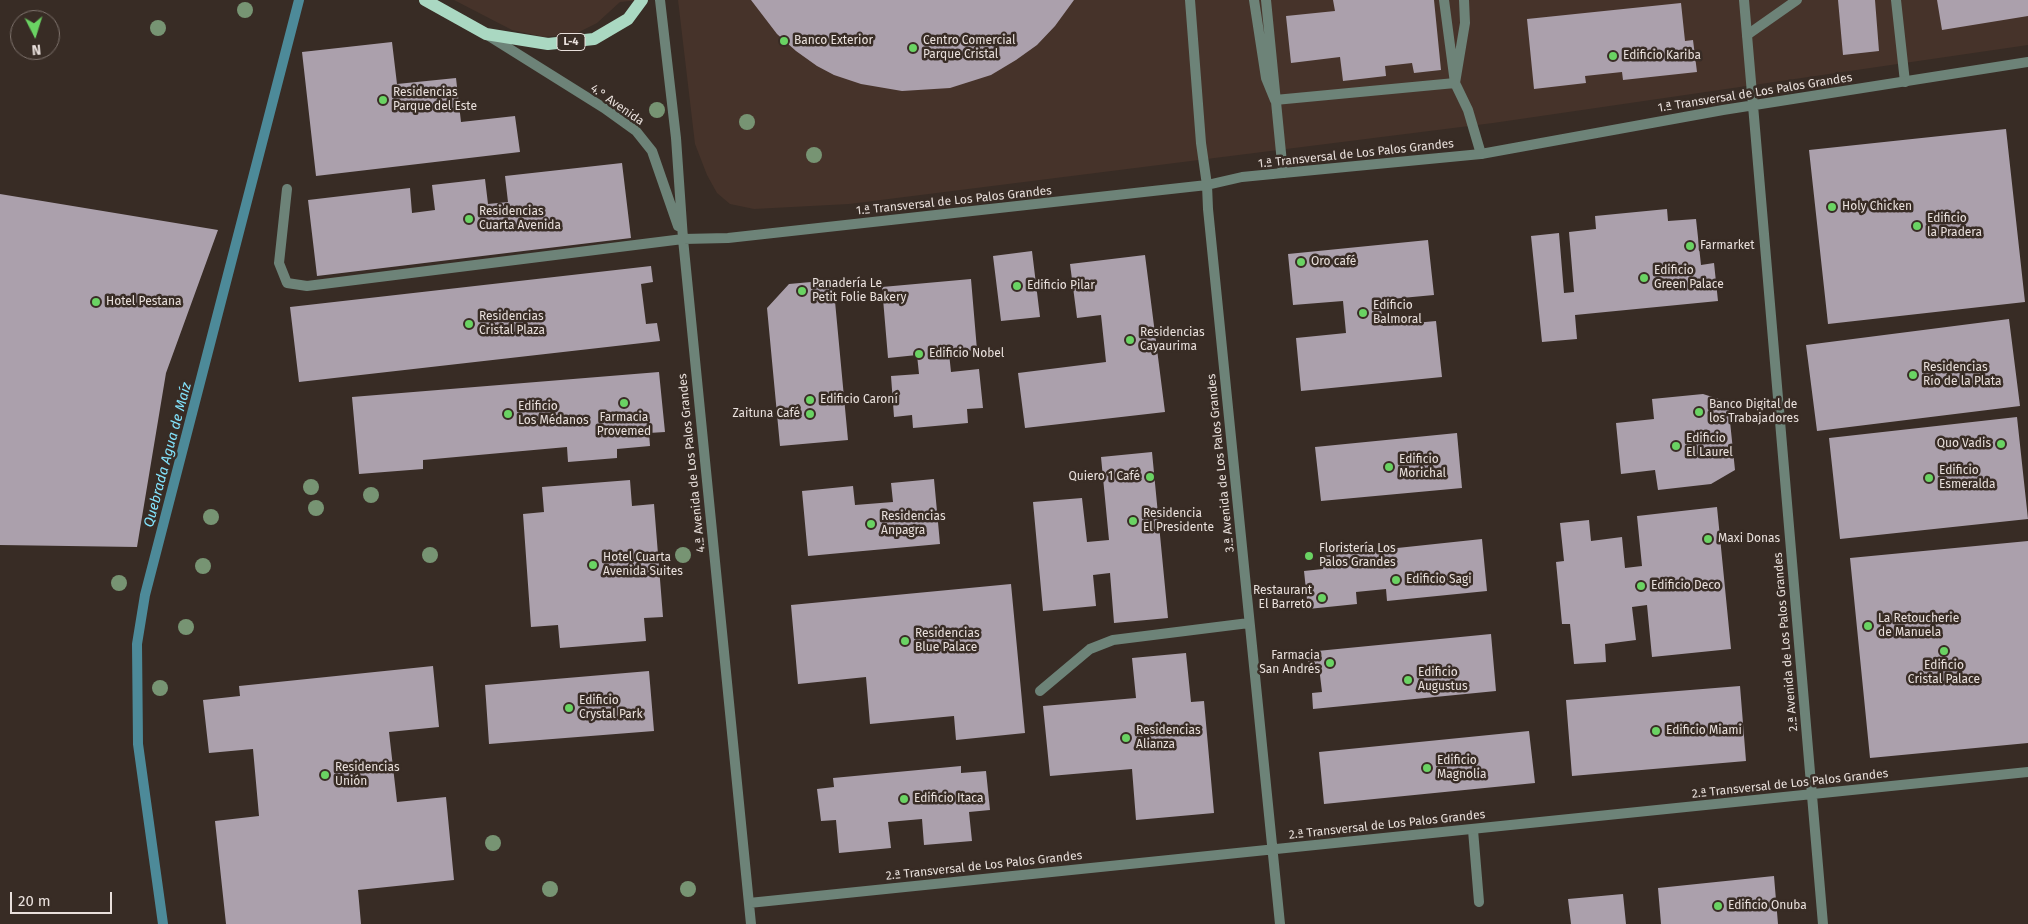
<!DOCTYPE html>
<html>
<head>
<meta charset="utf-8">
<style>
	body { margin:0 }
	#map { position:relative; width:2028px; height:924px; overflow:hidden; background:#382c25; font-family:"Fira Sans",sans-serif }
	canvas { display:block }
	.north { position:absolute; left:10px; top:10px; width:50px; height:50px; box-sizing:border-box; background:#382c25; border:1px solid #7f746e; border-radius:50%; rotate:175deg; font-size:14px; font-weight:700; line-height:20px; text-align:center; color:#e9e0dc }
	.north::after { content:''; display:block; margin:auto; width:18px; height:22px; background:#6ad363; clip-path:polygon(50% 0,100% 100%,50% 72%,0 100%) }
	.scale { position:absolute; left:10px; top:892px; width:102px; height:22px; box-sizing:border-box; border:2px solid #e9e0dc; border-top:0; padding-left:6px; font-size:15px; line-height:18px; white-space:nowrap; color:#e9e0dc; -webkit-text-stroke:4px #382c25; paint-order:stroke }
</style>
</head>
<body>
<div id="map">
<canvas width="2028" height="924"></canvas>
<div class="north">N</div>
<div class="scale">20 m</div>
</div>
<script>
const c = document.querySelector('canvas').getContext('2d');
c.lineJoin = 'round';
function fillPath(path, color) { c.fillStyle = color; c.fill(path, 'evenodd'); }
const poly = rows => new Path2D(rows.map(r => 'M' + r).join(''));
function strokePath(path, color, width, dash) { c.strokeStyle = color; c.lineWidth = width; c.lineCap = dash ? 'butt' : 'round'; c.setLineDash(dash || []); c.stroke(path); }
function label(font, color, halo, rows, align = 'center') {
  c.font = font + ' "Fira Sans",sans-serif'; c.lineWidth = 5; c.setLineDash([]); c.textBaseline = 'middle'; c.strokeStyle = halo; c.fillStyle = color; for (const [text, x, y, turn = 0] of rows) {
    c.save(); c.translate(x, y); c.rotate((+turn || 0) * Math.PI / 180); c.textAlign = isNaN(turn) ? turn : align; if (halo) c.strokeText(text, 0, 0); c.fillText(text, 0, 0); c.restore();
  }
}
const built = poly([
	[454,0,640,0,620,2,597,23,575,34,544,37,512,30],
	[678,0,2028,0,2028,45,1493,123,849,204,754,209,730,204,717,193,707,175,695,144]
]);
const stream = poly([
	[163,924,138,744,137,644,145,595,299,0]
]);
const building = poly([
	[751,0,1074,0,1055,26,1037,45,1016,60,991,75,950,88,902,91,861,84,834,75,817,66,796,51,777,34],
	[1333,0,1434,0,1441,70,1414,73,1412,63,1385,66,1386,76,1343,81,1340,57,1291,63,1286,16,1335,11],
	[1838,0,1875,0,1879,51,1843,55],
	[1937,0,2028,0,2028,16,1942,30],
	[1681,3,1685,41,1693,40,1697,72,1623,80,1622,72,1585,76,1586,83,1534,89,1527,19],
	[392,42,397,84,456,78,461,122,515,116,520,152,316,176,302,52],
	[2006,129,2025,302,1828,324,1809,150],
	[622,163,631,238,317,276,308,200,410,188,412,213,435,210,432,185,485,179,488,204,508,202,505,176],
	[0,194,218,230,166,373,137,547,0,545],
	[1667,209,1668,221,1696,219,1701,265,1714,263,1718,301,1575,315,1577,339,1542,342,1531,236,1559,233,1564,293,1574,292,1569,232,1596,229,1595,216],
	[1428,240,1434,295,1380,300,1383,326,1436,321,1442,377,1301,391,1296,338,1346,333,1343,301,1293,305,1288,254],
	[1032,251,1040,317,1001,321,993,256],
	[1145,255,1165,412,1025,428,1018,373,1106,362,1101,315,1077,318,1070,264],
	[651,266,653,282,641,284,646,324,657,323,660,341,299,382,290,307],
	[971,279,977,350,949,353,951,372,979,369,983,408,967,409,968,423,913,428,912,415,894,417,891,376,919,374,917,355,888,358,882,287],
	[833,280,848,440,780,446,767,308,789,284],
	[2009,319,2020,406,1817,431,1806,345],
	[659,372,665,432,649,433,650,446,617,449,617,458,568,462,567,447,423,460,423,469,359,474,352,397],
	[1703,394,1728,402,1735,470,1711,484,1658,490,1655,470,1621,474,1616,423,1654,419,1652,399],
	[2017,417,2028,519,1840,539,1829,438],
	[1457,433,1462,488,1321,501,1315,447],
	[1152,452,1168,618,1114,623,1110,573,1093,575,1096,606,1043,611,1033,502,1082,498,1087,542,1109,540,1101,457],
	[934,479,940,544,808,556,802,491,853,486,855,505,893,502,891,483],
	[630,480,632,506,654,504,663,617,644,618,646,641,560,648,558,625,531,627,523,514,544,512,542,487],
	[1717,507,1731,649,1652,657,1647,605,1632,607,1636,640,1605,644,1606,662,1574,664,1570,624,1562,624,1556,562,1564,561,1560,523,1589,520,1591,541,1622,537,1625,568,1642,566,1637,516],
	[1482,539,1487,591,1387,601,1386,589,1356,592,1357,604,1308,609,1304,571,1323,569,1322,556],
	[2028,541,2028,743,1870,758,1850,558],
	[1011,584,1025,733,956,740,954,716,870,724,866,677,798,684,791,605],
	[1491,634,1496,691,1313,709,1312,693,1322,692,1319,667,1309,669,1307,652],
	[1186,653,1191,702,1204,701,1214,813,1136,820,1132,769,1050,776,1043,706,1136,698,1132,658],
	[433,666,439,727,389,732,397,802,446,797,454,880,358,890,361,924,226,924,215,821,259,816,253,749,209,753,203,700,240,696,239,686],
	[649,671,654,731,489,744,485,685],
	[1740,686,1746,761,1572,776,1566,700],
	[1529,731,1535,783,1324,804,1319,752],
	[961,766,961,773,986,771,990,810,969,812,972,841,924,845,922,819,888,822,891,848,839,853,836,820,821,821,817,789,834,787,833,778],
	[1774,876,1778,924,1661,924,1658,888],
	[1623,894,1626,924,1571,924,1568,899]
]);
const service = poly([
	[1254,0,1266,78,1275,100,1455,83,1465,23,1464,0],
	[1266,0,1283,173],
	[1444,0,1455,83,1468,110,1481,154],
	[1896,0,1905,82],
	[1747,35,1797,0],
	[1473,830,1479,902]
]);
const minor = poly([
	[660,0,676,138,683,239,751,924],
	[1190,0,1201,143,1207,185,1208,209,1280,924],
	[1744,0,1823,924],
	[489,36,604,108,636,131,652,151,678,226],
	[287,189,279,263,287,283,307,286,683,239,728,238,1207,185,1242,177,1283,173,1481,154,1723,110,2028,62],
	[1040,691,1090,649,1113,640,1249,623],
	[749,903,2028,772]
]);
const primary = poly([
	[425,0,486,34,548,44,594,39,628,19,642,0]
]);
const trees = [
	[245,10],
	[158,28],
	[657,110],
	[747,122],
	[814,155],
	[311,487],
	[371,495],
	[316,508],
	[211,517],
	[430,555],
	[683,555],
	[203,566],
	[119,583],
	[186,627],
	[160,688],
	[493,843],
	[550,889],
	[688,889]
];
const markers = [
	[784,41,5,"#6ad363"],
	[913,48,5,"#6ad363"],
	[1613,56,5,"#6ad363"],
	[383,100,5,"#6ad363"],
	[1832,207,5,"#6ad363"],
	[469,219,5,"#6ad363"],
	[1917,226,5,"#6ad363"],
	[1690,246,5,"#6ad363"],
	[1301,262,5,"#6ad363"],
	[1644,278,5,"#6ad363"],
	[1017,286,5,"#6ad363"],
	[802,291,5,"#6ad363"],
	[96,302,5,"#6ad363"],
	[1363,313,5,"#6ad363"],
	[469,324,5,"#6ad363"],
	[1130,340,5,"#6ad363"],
	[919,354,5,"#6ad363"],
	[1913,375,5,"#6ad363"],
	[810,400,5,"#6ad363"],
	[624,403,5,"#6ad363"],
	[1699,412,5,"#6ad363"],
	[508,414,5,"#6ad363"],
	[810,414,5,"#6ad363"],
	[2001,444,5,"#6ad363"],
	[1676,446,5,"#6ad363"],
	[1389,467,5,"#6ad363"],
	[1150,477,5,"#6ad363"],
	[1929,478,5,"#6ad363"],
	[1133,521,5,"#6ad363"],
	[871,524,5,"#6ad363"],
	[1708,539,5,"#6ad363"],
	[1309,556,5,"#6ad363"],
	[593,565,5,"#6ad363"],
	[1396,580,5,"#6ad363"],
	[1641,586,5,"#6ad363"],
	[1322,598,5,"#6ad363"],
	[1868,626,5,"#6ad363"],
	[905,641,5,"#6ad363"],
	[1944,651,5,"#6ad363"],
	[1330,663,5,"#6ad363"],
	[1408,680,5,"#6ad363"],
	[569,708,5,"#6ad363"],
	[1656,731,5,"#6ad363"],
	[1126,738,5,"#6ad363"],
	[1427,768,5,"#6ad363"],
	[325,775,5,"#6ad363"],
	[904,799,5,"#6ad363"],
	[1718,906,5,"#6ad363"]
];
const shields = [
	[571,42,28]
];
const shieldNames = [
	["L-4",571,42]
];
const poiNames = [
	["Banco Exterior",794,41],
	["Centro Comercial",923,41],
	["Parque Cristal",923,55],
	["Edificio Kariba",1623,56],
	["Residencias",393,93],
	["Parque del Este",393,107],
	["Holy Chicken",1842,207],
	["Residencias",479,212],
	["Cuarta Avenida",479,226],
	["Edificio",1927,219],
	["la Pradera",1927,233],
	["Farmarket",1700,246],
	["Oro café",1311,262],
	["Edificio",1654,271],
	["Green Palace",1654,285],
	["Panadería Le",812,284],
	["Petit Folie Bakery",812,298],
	["Edificio Pilar",1027,286],
	["Hotel Pestana",106,302],
	["Edificio",1373,306],
	["Balmoral",1373,320],
	["Residencias",479,317],
	["Cristal Plaza",479,331],
	["Residencias",1140,333],
	["Cayaurima",1140,347],
	["Edificio Nobel",929,354],
	["Residencias",1923,368],
	["Río de la Plata",1923,382],
	["Edificio Caroní",820,400],
	["Banco Digital de",1709,405],
	["los Trabajadores",1709,419],
	["Edificio",518,407],
	["Los Médanos",518,421],
	["Zaituna Café",800,414,"right"],
	["Farmacia",624,418,"center"],
	["Provemed",624,432,"center"],
	["Edificio",1686,439],
	["El Laurel",1686,453],
	["Quo Vadis",1991,444,"right"],
	["Edificio",1399,460],
	["Morichal",1399,474],
	["Edificio",1939,471],
	["Esmeralda",1939,485],
	["Quiero 1 Café",1140,477,"right"],
	["Residencia",1143,514],
	["El Presidente",1143,528],
	["Residencias",881,517],
	["Anpagra",881,531],
	["Maxi Donas",1718,539],
	["Floristería Los",1319,549],
	["Palos Grandes",1319,563],
	["Hotel Cuarta",603,558],
	["Avenida Suites",603,572],
	["Edificio Sagi",1406,580],
	["Edificio Deco",1651,586],
	["Restaurant",1312,591,"right"],
	["El Barreto",1312,605,"right"],
	["La Retoucherie",1878,619],
	["de Manuela",1878,633],
	["Residencias",915,634],
	["Blue Palace",915,648],
	["Farmacia",1320,656,"right"],
	["San Andrés",1320,670,"right"],
	["Edificio",1944,666,"center"],
	["Cristal Palace",1944,680,"center"],
	["Edificio",1418,673],
	["Augustus",1418,687],
	["Edificio",579,701],
	["Crystal Park",579,715],
	["Residencias",1136,731],
	["Alianza",1136,745],
	["Edificio Miami",1666,731],
	["Edificio",1437,761],
	["Magnolia",1437,775],
	["Residencias",335,768],
	["Unión",335,782],
	["Edificio Itaca",914,799],
	["Edificio Onuba",1728,906]
];
const streetNames = [
	["1.ª Transversal de Los Palos Grandes",1755,93,-9],
	["4.° Avenida",617,105,35],
	["1.ª Transversal de Los Palos Grandes",1356,154,-6],
	["1.ª Transversal de Los Palos Grandes",954,201,-6],
	["4.ª Avenida de Los Palos Grandes",692,463,-96],
	["3.ª Avenida de Los Palos Grandes",1221,463,-96],
	["2.ª Avenida de Los Palos Grandes",1786,642,-95],
	["2.ª Transversal de Los Palos Grandes",1790,784,-6],
	["2.ª Transversal de Los Palos Grandes",1387,825,-6],
	["2.ª Transversal de Los Palos Grandes",984,866,-6]
];
const waterNames = [
	["Quebrada Agua de Maíz",168,455,-75]
];
fillPath(built, '#46332a');
strokePath(stream, '#4d8a99', 10);
fillPath(building, '#aba0ac');
strokePath(service, '#6d8378', 10);
strokePath(minor, '#6d8378', 10);
strokePath(primary, '#aad8c2', 12);
c.fillStyle = '#779473';
for (const [x, y] of trees) { c.beginPath(); c.arc(x, y, 8, 0, 2 * Math.PI); c.fill(); }
for (const [x, y, r, color] of markers) { const dot = new Path2D(); dot.arc(x, y, r, 0, 2 * Math.PI); c.fillStyle = color; c.fill(dot); strokePath(dot, '#382c25', 2); }
for (const [x, y, w] of shields) { const box = new Path2D(); box.roundRect(x - w / 2, y - 8.5, w, 17, 4); c.fillStyle = '#382c25'; c.fill(box); strokePath(box, '#e9e0dc', 1); }
label('bold 11px', '#e9e0dc', null, shieldNames);
label('12px', '#e9e0dc', '#382c25', poiNames, 'left');
label('12px', '#e9e0dc', '#382c25', streetNames);
label('italic 14px', '#83e3fc', '#382c25', waterNames);
</script>
</body>
</html>
